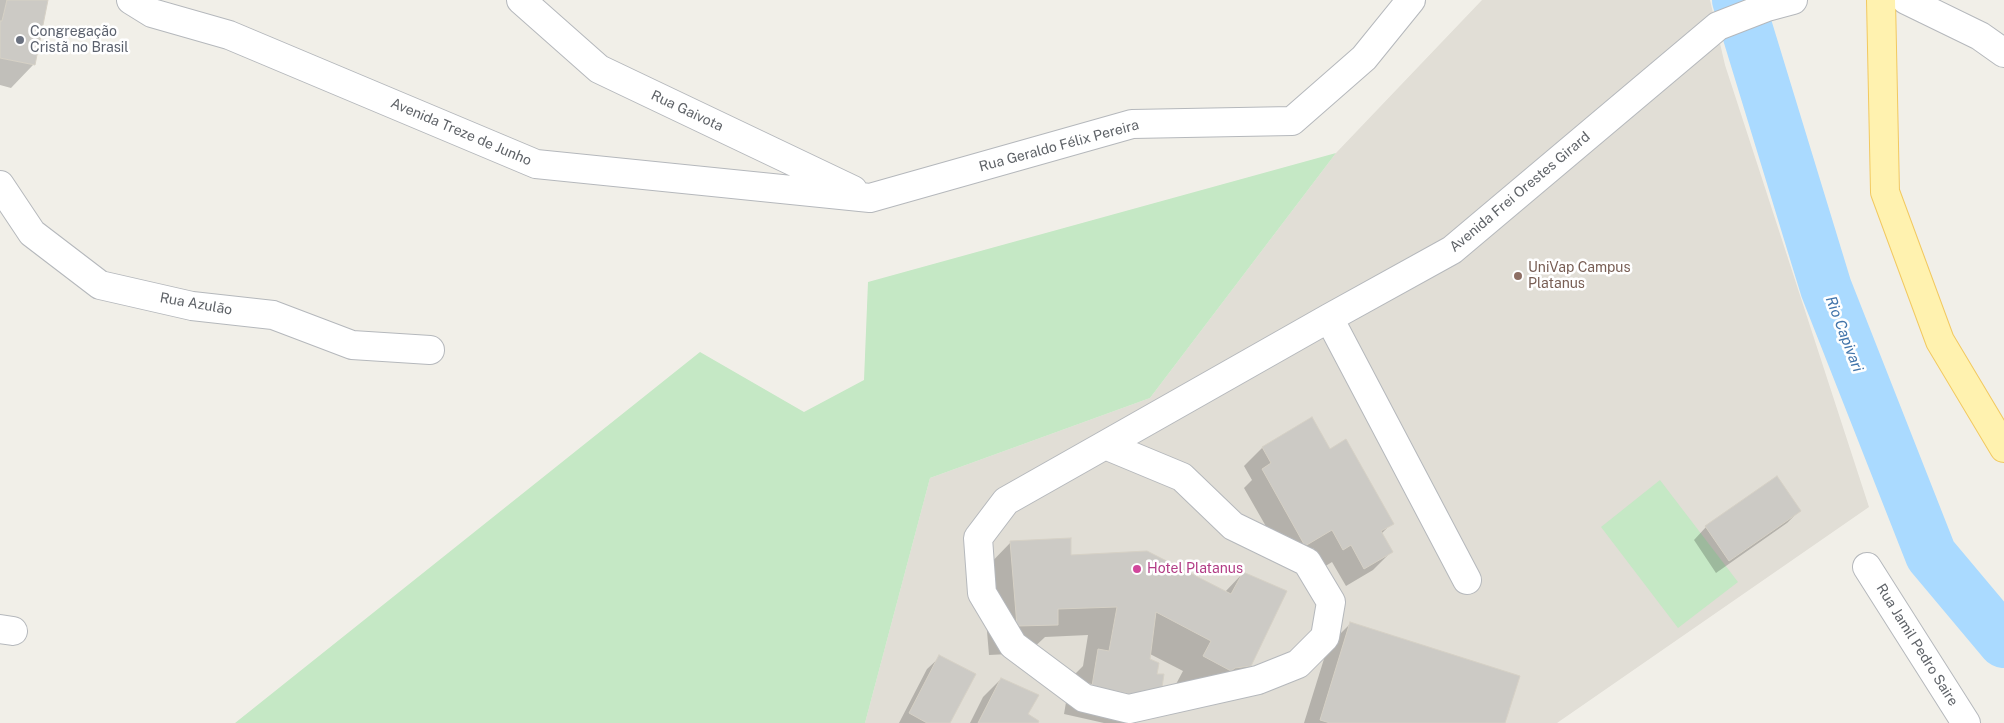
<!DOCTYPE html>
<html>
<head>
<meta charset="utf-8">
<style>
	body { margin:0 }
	canvas { display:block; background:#f1efe8 }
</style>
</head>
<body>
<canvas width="2004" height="723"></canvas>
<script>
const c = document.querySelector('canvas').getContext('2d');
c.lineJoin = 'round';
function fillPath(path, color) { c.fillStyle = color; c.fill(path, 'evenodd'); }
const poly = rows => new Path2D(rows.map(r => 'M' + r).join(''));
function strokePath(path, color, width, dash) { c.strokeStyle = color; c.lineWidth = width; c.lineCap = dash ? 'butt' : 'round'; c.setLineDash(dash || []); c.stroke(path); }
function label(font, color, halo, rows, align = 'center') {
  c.font = font + ' "Public Sans",sans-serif'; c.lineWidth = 5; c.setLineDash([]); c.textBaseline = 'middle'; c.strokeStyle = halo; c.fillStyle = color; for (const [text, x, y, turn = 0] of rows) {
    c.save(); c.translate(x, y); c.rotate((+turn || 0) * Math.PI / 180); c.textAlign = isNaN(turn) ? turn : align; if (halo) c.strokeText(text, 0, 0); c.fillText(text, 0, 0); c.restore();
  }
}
const education = poly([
	[1482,0,1710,0,1725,65,1869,507,1557,723,865,723,930,478,1150,398,1336,153]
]);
const green = poly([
	[1336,153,1150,398,930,478,865,723,235,723,700,352,804,412,864,380,868,282],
	[1660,480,1738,582,1678,628,1601,527]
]);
const shadow = poly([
	[0,0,47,0,33,65,11,88,0,85],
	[1262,448,1329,451,1392,523,1381,534,1391,552,1373,570,1346,586,1332,562,1324,567,1313,548,1287,563,1244,488,1252,480,1244,466],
	[1799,511,1787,523,1716,573,1694,540,1706,527],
	[1011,542,1225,592,1243,573,1250,666,1221,695,1175,686,1183,671,1150,654,1149,660,1155,675,1160,694,1131,723,1104,723,1064,714,1070,679,1083,666,1088,635,1045,637,1028,653,989,655,982,572],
	[1087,683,1130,693,1130,695,1086,686],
	[1351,623,1504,723,1304,723,1328,646],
	[940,657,948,723,899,723,927,669],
	[1001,679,1026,714,1037,723,970,723,983,697]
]);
const river = poly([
	[1738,0,1826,288,1931,555,2004,642]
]);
const building = poly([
	[7,0,48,0,35,65,0,58,0,21,2,21,7,0],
	[1312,417,1330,449,1346,439,1394,524,1381,531,1393,552,1364,569,1351,545,1343,550,1332,530,1305,546,1262,469,1271,463,1262,447,1312,417],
	[1777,476,1801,511,1729,561,1705,526,1777,476],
	[1071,538,1071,555,1147,551,1231,594,1243,572,1287,591,1251,666,1235,668,1231,671,1203,656,1211,641,1156,612,1150,659,1159,663,1157,674,1164,674,1161,694,1155,699,1092,686,1098,649,1109,651,1117,607,1058,609,1058,625,1017,626,1010,541,1071,538],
	[1350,622,1520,676,1505,723,1330,723,1320,720,1350,622],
	[939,655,976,674,950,723,927,723,909,713,939,655],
	[1001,678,1039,695,1028,714,1039,721,1038,723,978,723,1001,678]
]);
const minor = poly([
	[131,0,152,13,229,35,536,164,870,198,1132,124,1292,121,1364,58,1411,0],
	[521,0,599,69,853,190],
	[1906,0,1980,36,2004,53],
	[0,185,32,233,100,285,192,306,273,315,352,345,430,350],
	[1329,318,1467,580],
	[1105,445,1182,477,1233,526,1307,562,1331,602,1325,637,1298,664,1258,680,1129,709,1084,698,1013,645,982,593,978,538,1006,501,1105,445,1329,318,1452,250,1718,26,1767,7,1793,0],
	[1867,567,1966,723],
	[0,629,13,631]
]);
const major = poly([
	[1881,0,1885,192,1940,341,2004,448]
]);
const markers = [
	[20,40,5,"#6b7280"],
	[1518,276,5,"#8d6e63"],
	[1137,569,5,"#d1479c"]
];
const worshipNames = [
	["Congregação",30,32],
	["Cristã no Brasil",30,48]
];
const streetNames = [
	["Rua Gaivota",687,111,25],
	["Avenida Treze de Junho",461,132,23],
	["Rua Geraldo Félix Pereira",1059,146,-15],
	["Avenida Frei Orestes Girard",1520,192,-40],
	["Rua Azulão",196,304,10],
	["Rua Jamil Pedro Saire",1917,645,58]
];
const educationNames = [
	["UniVap Campus",1528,268],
	["Platanus",1528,284]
];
const hotelNames = [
	["Hotel Platanus",1147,569]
];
const waterNames = [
	["Rio Capivari",1844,334,69]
];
fillPath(education, '#e1ded6');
fillPath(green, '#c5e8c5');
fillPath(shadow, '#0003');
strokePath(river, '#aadaff', 52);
fillPath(building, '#cccac5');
strokePath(building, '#d6d1c6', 1);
strokePath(minor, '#b5b8bc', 30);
strokePath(major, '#f2c960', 30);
strokePath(minor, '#fff', 28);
strokePath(major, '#fff2af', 28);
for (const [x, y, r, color] of markers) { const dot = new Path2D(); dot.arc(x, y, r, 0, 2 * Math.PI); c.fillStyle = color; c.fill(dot); strokePath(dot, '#fff', 2); }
label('14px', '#5b616d', '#fff', worshipNames, 'left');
label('14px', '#5f6368', '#fff', streetNames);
label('14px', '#785e54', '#fff', educationNames, 'left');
label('14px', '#b23c85', '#fff', hotelNames, 'left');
label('italic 15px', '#4174aa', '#fff', waterNames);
</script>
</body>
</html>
